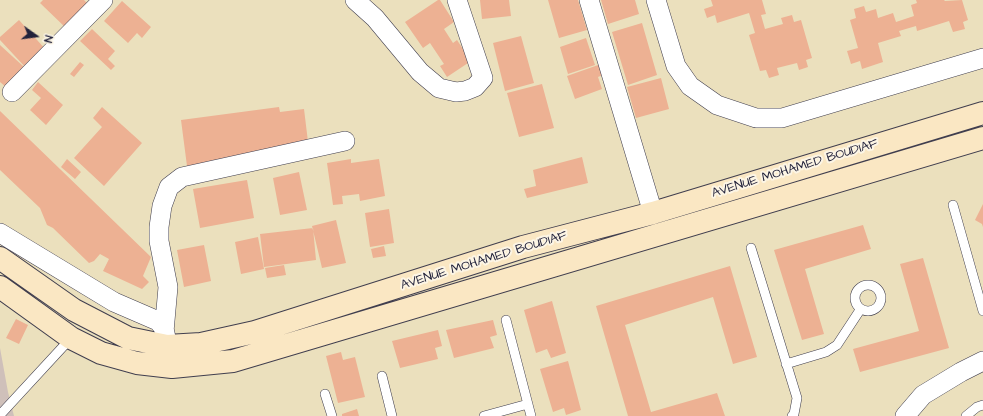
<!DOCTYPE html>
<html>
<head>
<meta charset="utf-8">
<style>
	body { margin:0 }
	#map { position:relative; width:983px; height:416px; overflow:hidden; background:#ebe0bd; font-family:"Architects Daughter",sans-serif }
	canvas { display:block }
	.north { position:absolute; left:16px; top:16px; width:40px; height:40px; -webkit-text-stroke:3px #fcf5e5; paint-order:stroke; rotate:104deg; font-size:11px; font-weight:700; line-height:16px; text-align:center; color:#22223b }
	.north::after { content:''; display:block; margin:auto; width:14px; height:18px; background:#22223b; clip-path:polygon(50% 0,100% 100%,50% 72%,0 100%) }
</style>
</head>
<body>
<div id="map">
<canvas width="983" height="416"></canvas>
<div class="north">N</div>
</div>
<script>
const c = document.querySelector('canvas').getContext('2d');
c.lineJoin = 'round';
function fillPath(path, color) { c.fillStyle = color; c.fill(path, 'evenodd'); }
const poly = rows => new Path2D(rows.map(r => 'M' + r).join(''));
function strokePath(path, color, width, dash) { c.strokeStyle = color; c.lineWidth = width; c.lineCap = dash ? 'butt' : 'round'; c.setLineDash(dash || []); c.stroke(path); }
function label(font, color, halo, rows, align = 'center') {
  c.font = font + ' "Architects Daughter",sans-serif'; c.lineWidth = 4; c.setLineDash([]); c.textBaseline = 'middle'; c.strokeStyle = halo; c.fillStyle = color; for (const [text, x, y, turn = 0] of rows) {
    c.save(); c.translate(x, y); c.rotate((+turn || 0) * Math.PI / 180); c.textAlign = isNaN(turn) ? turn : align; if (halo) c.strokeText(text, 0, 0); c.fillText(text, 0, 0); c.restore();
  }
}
const industrial = poly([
	[0,348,8,392,14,416,0,416]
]);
const building = poly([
	[43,0,84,0,89,5,67,29,40,3],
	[438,0,440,0,454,22,444,29,453,43,457,40,471,61,447,77,440,66,444,64,430,43,423,48,405,22],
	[480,0,509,0,511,16,482,19],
	[548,0,578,0,587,30,559,38],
	[601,0,635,0,639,14,608,24],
	[711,0,762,0,766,14,761,15,765,29,783,24,781,18,792,15,794,22,801,20,812,58,806,60,808,67,799,70,797,63,777,68,779,75,769,78,766,70,760,71,749,35,755,33,749,13,717,23,715,15,707,18,704,9,713,6],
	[916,0,944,0,945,1,962,0,968,20,963,22,965,29,953,32,949,21,917,31,916,26,899,31,901,36,878,43,883,62,862,69,860,61,851,64,847,51,858,48,850,20,856,18,854,9,864,6,866,12,876,9,878,18,893,13,896,22,914,16,911,5,917,3],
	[122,1,151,27,142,38,137,33,128,43,104,21],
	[19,20,47,51,27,69,0,40,0,37],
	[642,23,657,75,628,85,612,32],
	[92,29,115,51,108,59,115,66,111,70,80,41],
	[521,36,534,83,505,91,493,43],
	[586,38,595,65,568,74,560,47],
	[0,45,24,67,6,87,0,82],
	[80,62,84,65,74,77,70,74],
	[601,64,605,74,598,77,602,89,575,99,567,76],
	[661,78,669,109,636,118,627,87],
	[38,82,63,105,46,125,30,110,41,98,32,90],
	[542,84,554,128,519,137,507,93],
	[102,107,142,143,104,186,74,158,102,127,93,118],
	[279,107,280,112,304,109,309,150,187,166,181,120],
	[0,111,151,257,143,276,149,282,142,289,103,271,109,259,100,254,94,261,89,263,53,228,47,225,40,208,0,170],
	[582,157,588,183,527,198,524,189,536,186,533,170],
	[67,159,81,172,75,179,61,167],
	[351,159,351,163,379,159,385,196,360,201,359,194,342,196,343,204,333,205,327,163],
	[299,172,307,210,280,215,273,178],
	[247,180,254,218,200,228,193,189],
	[983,204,983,227,982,224,975,220],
	[389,209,394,243,370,247,365,213],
	[336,220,346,263,322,268,312,226],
	[863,225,871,249,805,269,824,334,802,340,774,250],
	[313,228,316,260,264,267,260,234],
	[258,237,264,269,241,274,235,242],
	[204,245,211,281,184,287,177,250],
	[384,246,386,256,373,258,371,249],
	[923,258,949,348,860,372,853,349,919,331,900,264],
	[284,265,286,275,267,278,265,268],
	[730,266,757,357,733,364,713,297,625,325,651,412,717,393,725,416,628,416,596,306],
	[552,301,566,353,551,358,547,349,536,353,524,310],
	[16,319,28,325,19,344,6,338],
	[493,320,497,335,490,337,494,348,454,358,446,330],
	[438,330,442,346,435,348,438,359,400,368,392,341],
	[341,352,343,360,355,357,365,397,338,403,326,356],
	[568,361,581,410,566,415,564,408,553,412,540,369],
	[357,409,359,416,342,416,342,414]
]);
const service = poly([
	[953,205,983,311],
	[751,248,797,398,794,414,792,416],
	'855 298a13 13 0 1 1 26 0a13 13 0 1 1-26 0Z',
	[506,320,531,416],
	[786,364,826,352,837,345,860,310],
	[382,376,392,416],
	[325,394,332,416],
	[0,415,71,338],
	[484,416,528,404],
	[966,416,977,407,983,405]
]);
const minor = poly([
	[355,0,375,18,420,72,439,88,456,92,465,91,475,87,483,78,457,0],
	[589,0,653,213],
	[656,0,676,66,690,86,717,105,756,118,782,118,983,58],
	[12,92,103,0],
	[0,233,114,302,158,321,164,328,166,338],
	[164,332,168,287,159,241,159,227,162,206,169,187,182,177,345,141],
	[905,416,923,395,961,372,983,361]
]);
const secondary = poly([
	[0,258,74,310,128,338,167,346,201,344,255,332,523,247,653,213,983,113],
	[0,287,71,338,101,353,137,363,172,367,233,361,983,138]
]);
const streetNames = [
	["AVENUE MOHAMED BOUDIAF",795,169,-17],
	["AVENUE MOHAMED BOUDIAF",484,261,-17]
];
fillPath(industrial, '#cfc0ba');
fillPath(building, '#edb193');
strokePath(service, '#403e4e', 10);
strokePath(minor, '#403e4e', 20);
strokePath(secondary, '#403e4e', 24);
strokePath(service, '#fff', 9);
strokePath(minor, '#fff', 19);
strokePath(secondary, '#fae7c3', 22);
label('13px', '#22223b', '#fcf5e5', streetNames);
</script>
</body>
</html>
